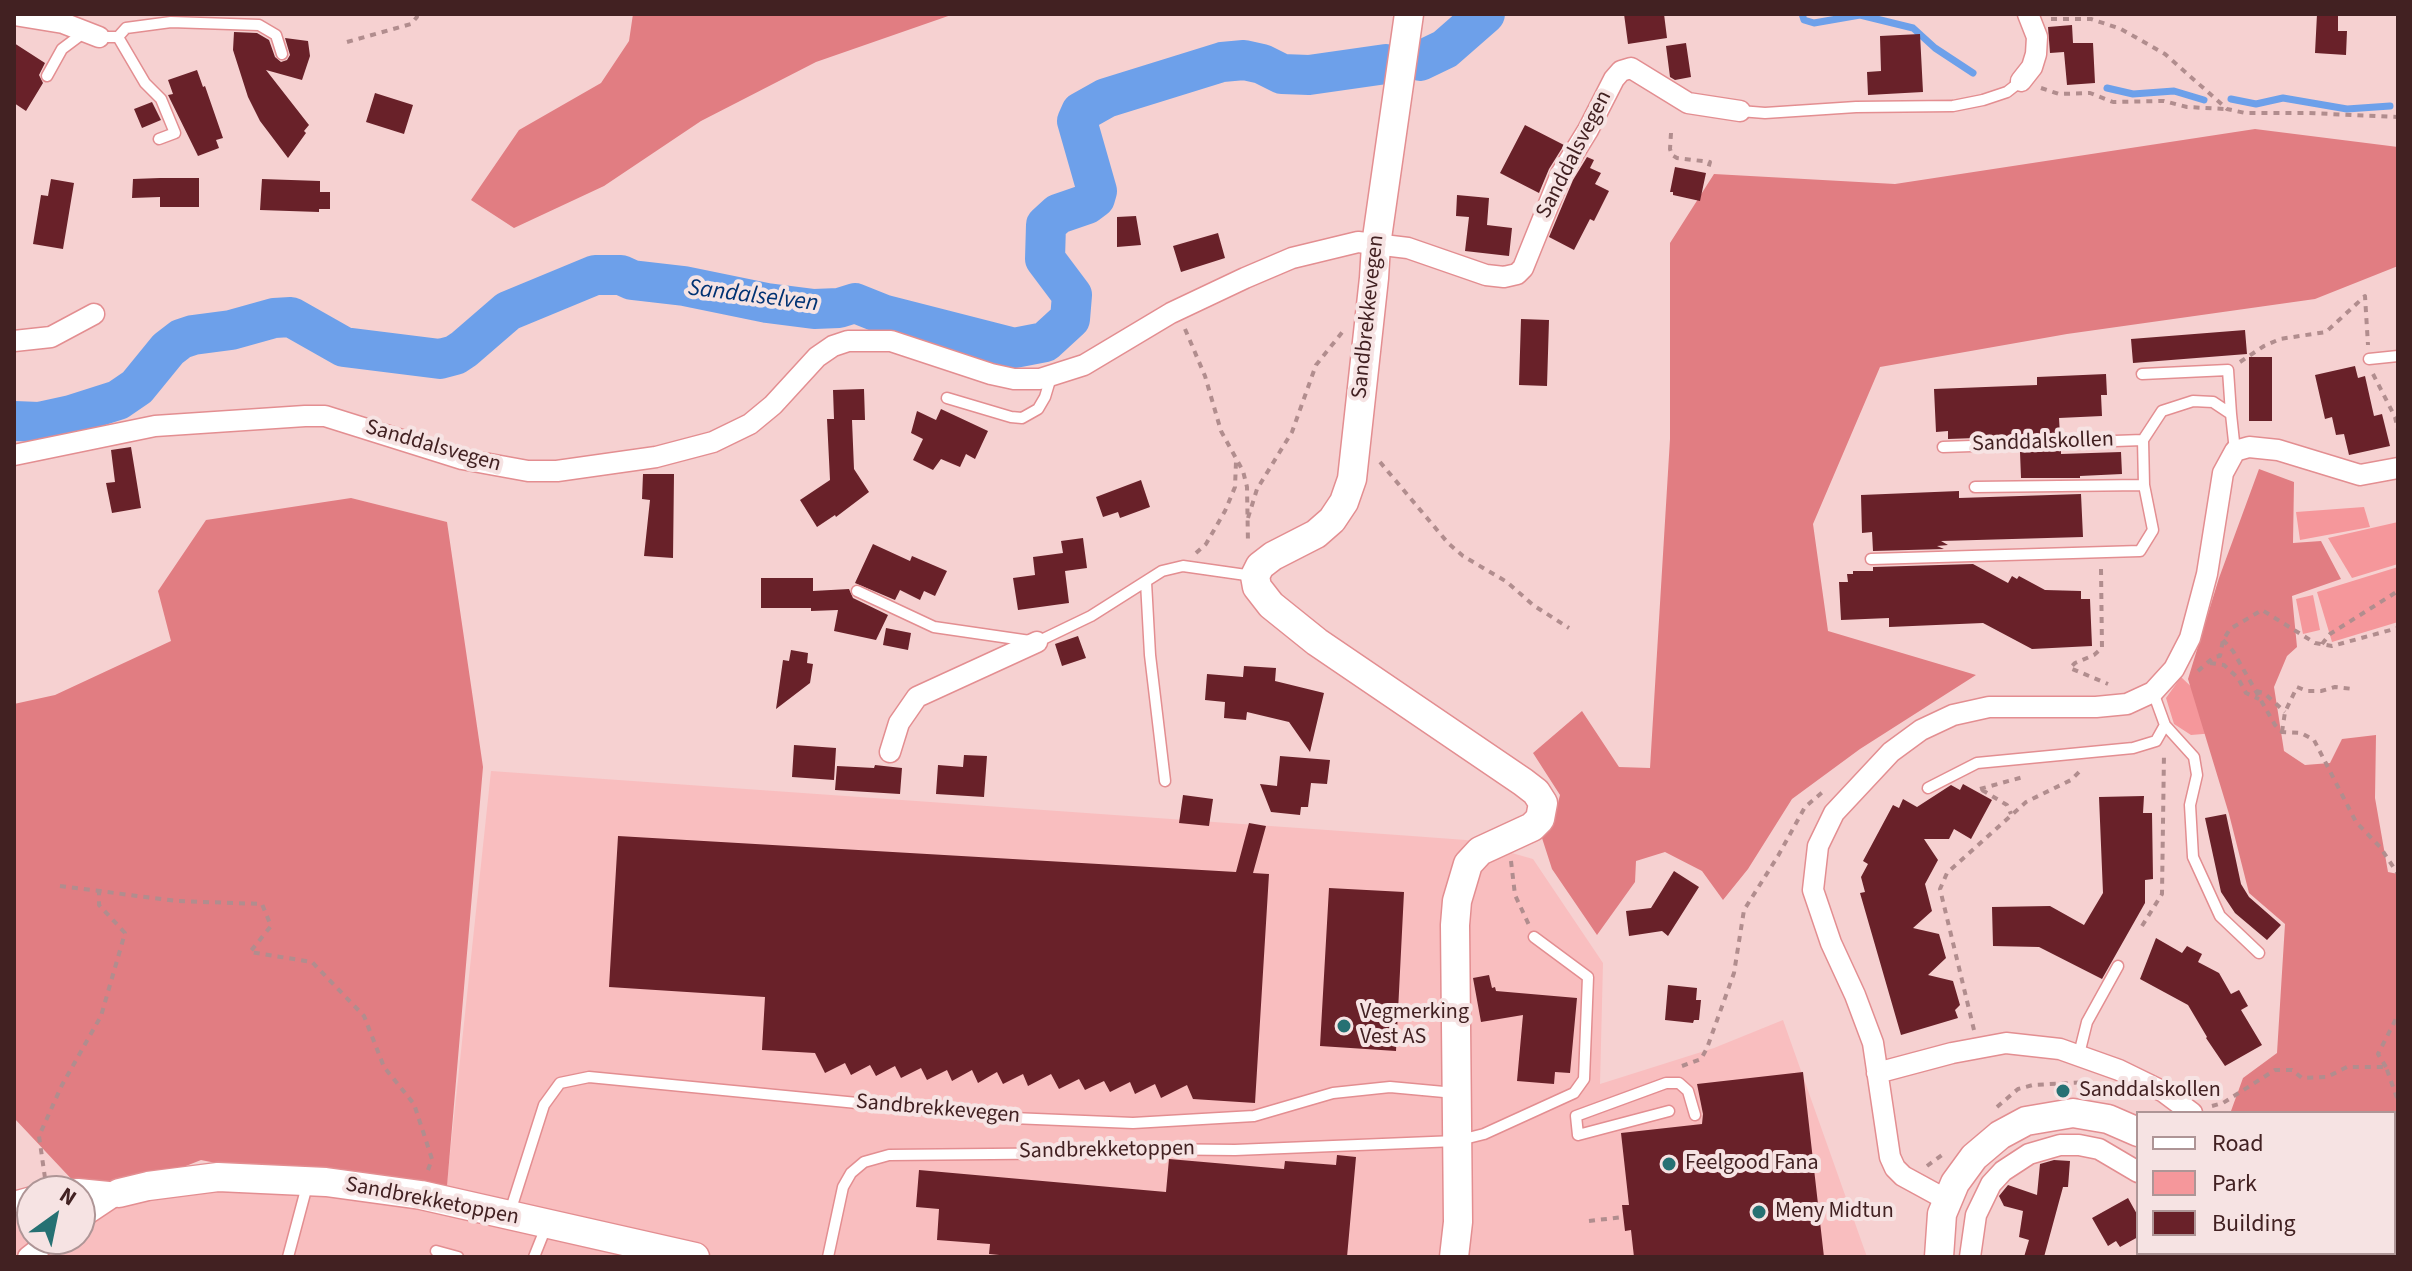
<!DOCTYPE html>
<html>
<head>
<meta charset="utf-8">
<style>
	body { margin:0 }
	#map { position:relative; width:2412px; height:1271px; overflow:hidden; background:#f6d1d1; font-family:"Source Sans 3",sans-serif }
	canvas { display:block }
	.frame { position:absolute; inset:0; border:16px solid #422122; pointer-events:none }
	.legend { position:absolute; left:2136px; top:1111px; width:260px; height:144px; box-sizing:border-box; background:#f6e3e3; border:2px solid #ae9596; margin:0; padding:10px 14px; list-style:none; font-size:24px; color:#422122 }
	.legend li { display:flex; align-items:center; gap:16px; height:40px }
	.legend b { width:40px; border:2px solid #ae9596 }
	.north { position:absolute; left:16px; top:1175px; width:80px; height:80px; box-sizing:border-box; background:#f6e3e3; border:2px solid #ae9596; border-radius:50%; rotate:33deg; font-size:22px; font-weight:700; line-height:32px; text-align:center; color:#422122 }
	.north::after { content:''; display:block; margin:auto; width:28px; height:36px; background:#267173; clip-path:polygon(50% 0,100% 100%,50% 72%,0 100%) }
</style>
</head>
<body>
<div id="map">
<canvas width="2412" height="1271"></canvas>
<div class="frame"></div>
<ul class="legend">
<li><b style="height:10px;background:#fff"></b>Road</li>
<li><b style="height:22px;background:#f5979b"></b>Park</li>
<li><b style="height:22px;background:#692129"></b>Building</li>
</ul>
<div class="north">N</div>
</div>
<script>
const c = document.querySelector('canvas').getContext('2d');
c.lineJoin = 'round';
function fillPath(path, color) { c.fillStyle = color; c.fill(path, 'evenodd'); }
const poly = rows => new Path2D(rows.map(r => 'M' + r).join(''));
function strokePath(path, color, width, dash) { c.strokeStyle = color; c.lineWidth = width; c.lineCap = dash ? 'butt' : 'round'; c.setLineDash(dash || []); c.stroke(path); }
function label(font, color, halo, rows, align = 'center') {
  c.font = font + ' "Source Sans 3",sans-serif'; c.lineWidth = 8; c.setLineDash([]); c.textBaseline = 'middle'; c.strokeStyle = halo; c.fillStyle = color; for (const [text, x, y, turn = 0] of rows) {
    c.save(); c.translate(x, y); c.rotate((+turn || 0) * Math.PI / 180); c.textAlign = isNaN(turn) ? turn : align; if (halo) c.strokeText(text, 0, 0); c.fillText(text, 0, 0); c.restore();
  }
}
const built = poly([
	[491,771,1412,836,1466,840,1533,859,1603,963,1600,1084,1714,1048,1783,1020,1867,1257,14,1257,14,1190,18,1189,322,1166,447,1182],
	[32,1191,80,1191,80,1239,32,1239]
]);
const green = poly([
	[2364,507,2370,527,2300,540,2296,512],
	[2398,522,2398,564,2352,578,2328,538],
	[2398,567,2398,622,2332,642,2317,592],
	[2313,595,2320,630,2303,634,2296,599],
	[2181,677,2200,695,2215,733,2191,735,2174,724,2166,698]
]);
const forest = poly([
	[633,14,954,14,816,62,701,121,604,186,514,228,471,200,519,130,601,83,629,41],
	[2255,129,2398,147,2398,266,2315,299,2067,334,1880,367,1813,524,1828,631,1976,675,1860,749,1792,799,1748,869,1723,900,1702,871,1665,852,1636,861,1635,882,1597,935,1552,869,1542,838,1555,815,1560,795,1533,753,1582,711,1619,767,1650,768,1670,439,1670,243,1714,174,1895,184],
	[2259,469,2294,482,2293,543,2321,541,2341,579,2292,596,2297,647,2287,656,2274,687,2284,751,2305,765,2330,763,2342,739,2376,735,2375,798,2388,872,2398,874,2398,1207,2397,1180,2394,1173,2394,1113,2231,1111,2243,1078,2277,1053,2285,924,2249,893,2229,814,2188,679,2219,578],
	[351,498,447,522,483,767,445,1209,201,1160,143,1183,77,1185,14,1118,14,704,55,695,171,641,158,591,206,520]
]);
const stream = poly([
	[1802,14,1804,20,1814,23,1860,15,1913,28,1935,48,1973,73],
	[2107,88,2133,94,2174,91,2204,100],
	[2231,99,2256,104,2283,98,2347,109,2390,106]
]);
const river = poly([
	[1420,61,1445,49,1485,14],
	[14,421,39,422,71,415,118,400,137,387,168,349,181,339,193,335,231,330,274,318,291,317,344,347,440,359,455,355,464,349,508,311,595,275,621,275,632,280,684,286,767,303,814,309,839,308,855,303,885,315,1014,348,1045,342,1070,319,1072,295,1045,259,1046,225,1058,214,1087,204,1095,198,1097,191,1077,121,1081,112,1106,98,1222,62,1244,60,1262,64,1282,74,1309,75,1386,64]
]);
const building = poly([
	[1624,14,1664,14,1667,38,1628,44],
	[2317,14,2338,14,2338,31,2347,31,2346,55,2315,53],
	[2072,25,2073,43,2093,43,2095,83,2067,85,2064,52,2050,53,2048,27],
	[234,32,257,33,269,40,275,57,281,62,287,60,290,55,285,38,308,41,310,56,302,80,266,70,309,125,304,131,306,133,288,158,260,121,248,97,233,50],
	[1920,34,1923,92,1868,95,1867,72,1881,71,1880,36],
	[14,43,45,63,39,75,43,83,26,111,14,103],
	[1686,43,1691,77,1675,80,1670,77,1666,46],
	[197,70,203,87,205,86,223,138,216,140,219,148,198,156,168,95,173,94,168,80],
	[375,93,413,105,404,134,366,122],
	[152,102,161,120,142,128,134,109],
	[1525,125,1564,145,1549,169,1539,193,1500,173],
	[1587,157,1594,160,1590,168,1601,173,1595,184,1609,191,1594,221,1590,219,1574,250,1549,237,1573,180],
	[1675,167,1706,173,1700,201,1673,195,1673,192,1670,192],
	[160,178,199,178,199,207,160,207,160,197,132,198,133,179],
	[51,179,74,183,63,249,33,244,41,195,48,196],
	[262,179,320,181,320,192,330,192,330,209,319,209,319,212,260,210],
	[1457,195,1489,198,1487,225,1512,228,1509,256,1465,251,1469,217,1456,216],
	[1136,216,1141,245,1117,247,1117,217],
	[1218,233,1225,258,1181,272,1173,246],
	[1521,319,1549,320,1547,386,1519,385],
	[2245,330,2247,354,2133,363,2131,339],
	[2249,357,2272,357,2272,421,2249,421],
	[2355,366,2358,378,2365,376,2374,416,2382,414,2390,446,2349,455,2344,434,2336,435,2332,417,2325,419,2315,375],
	[2106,374,2107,395,2101,395,2102,416,2059,418,2060,435,1948,439,1948,431,1936,432,1934,389,2037,385,2037,377],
	[864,389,865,420,852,420,854,469,869,492,836,517,835,515,817,527,800,500,830,480,827,419,834,419,833,390],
	[941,409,988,431,975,459,966,454,960,467,941,459,933,470,913,460,923,439,911,433,917,411,936,420],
	[131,447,141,508,112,513,106,483,115,482,111,450],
	[2061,451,2061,454,2121,452,2122,474,2080,476,2080,478,2021,478,2020,452],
	[643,474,674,474,673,558,644,556,650,500,642,499],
	[1141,480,1150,507,1120,518,1118,512,1103,517,1096,497],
	[1959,491,1959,498,2081,494,2083,537,1941,541,1948,545,1937,546,1944,549,1873,551,1872,532,1862,533,1861,495],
	[1083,538,1087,568,1065,571,1069,603,1018,610,1013,578,1035,575,1033,557,1063,553,1061,541],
	[873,544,910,561,912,556,947,571,935,596,924,591,920,600,900,590,895,600,855,583],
	[1973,564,2008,583,2012,576,2017,579,2019,576,2045,590,2081,591,2081,599,2090,599,2092,646,2032,649,1983,623,1889,627,1889,618,1841,620,1839,582,1848,582,1847,574,1853,574,1853,571,1873,571,1873,567],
	[761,578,813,578,813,591,849,589,853,598,888,615,876,640,834,631,838,610,811,611,811,608,761,608],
	[886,628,911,633,908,650,883,645],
	[1078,636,1086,658,1062,666,1055,644],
	[791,650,808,653,807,663,813,664,810,683,776,709,783,660,789,661],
	[1244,666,1276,668,1275,681,1324,693,1310,752,1289,722,1247,712,1246,720,1224,718,1225,702,1205,700,1207,674,1243,677],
	[794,745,836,748,834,780,792,777],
	[964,755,987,756,984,797,936,794,938,765,963,767],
	[1280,756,1330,760,1327,784,1311,783,1308,807,1301,807,1300,815,1271,812,1260,784,1277,786],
	[875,765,902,768,900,794,835,790,837,766,874,768],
	[1963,784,1992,800,1971,839,1954,829,1949,839,1924,839,1938,860,1925,884,1932,911,1913,928,1939,934,1946,958,1928,975,1953,981,1960,1005,1955,1010,1958,1018,1901,1035,1860,893,1865,892,1861,877,1868,864,1863,861,1893,805,1899,808,1903,799,1917,807,1951,785,1960,790],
	[1183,795,1213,799,1209,826,1179,823],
	[2144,796,2143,813,2152,813,2153,879,2145,880,2145,903,2102,979,2039,947,1993,946,1992,907,2050,906,2084,925,2103,893,2099,797],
	[2226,814,2241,884,2249,897,2281,925,2267,940,2235,913,2221,892,2205,818],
	[1249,823,1266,826,1253,873,1269,874,1255,1103,1193,1099,1187,1085,1161,1098,1155,1084,1135,1094,1130,1082,1110,1092,1104,1081,1085,1090,1079,1079,1059,1089,1051,1074,1028,1086,1023,1074,1003,1084,997,1072,978,1083,972,1070,952,1081,947,1070,927,1080,921,1068,901,1078,895,1066,876,1076,870,1065,851,1075,845,1063,825,1073,815,1053,762,1050,765,997,609,987,618,836,1236,872],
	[1674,871,1699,887,1668,936,1662,931,1629,936,1626,911,1651,908],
	[1329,888,1404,892,1396,1051,1320,1046],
	[2156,938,2182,953,2187,946,2202,954,2198,962,2219,973,2231,994,2239,990,2248,1006,2241,1010,2262,1045,2225,1066,2206,1038,2207,1037,2188,1005,2140,979],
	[1489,975,1492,988,1495,987,1496,991,1577,998,1570,1073,1555,1072,1554,1084,1517,1081,1523,1015,1481,1022,1473,978],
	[1668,985,1697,988,1696,1000,1701,1000,1699,1020,1694,1020,1693,1023,1665,1020],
	[1803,1072,1824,1257,1634,1257,1631,1230,1625,1231,1622,1205,1629,1205,1621,1133,1702,1124,1703,1114,1697,1084],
	[1337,1155,1356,1157,1347,1257,1020,1257,989,1254,990,1244,937,1240,939,1209,916,1207,919,1170,1166,1192,1169,1159,1284,1169,1285,1161,1336,1165],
	[2054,1160,2070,1161,2068,1187,2063,1187,2044,1257,2024,1257,2029,1240,2019,1237,2023,1211,2004,1206,1999,1196,2008,1185,2037,1195,2040,1164],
	[2128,1198,2138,1216,2138,1237,2120,1247,2116,1241,2108,1246,2092,1218]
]);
const path = poly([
	[2051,19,2091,19,2121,29,2165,54,2227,109,2245,113,2308,113,2398,117],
	[347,42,411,24,417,17,416,14],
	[2041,88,2059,94,2090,93,2113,102,2164,101,2187,107,2225,109],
	[1671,133,1670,149,1672,155,1677,158,1710,162,1708,169],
	[1185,329,1205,376,1221,431,1243,471,1247,487,1248,543],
	[2240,362,2264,346,2280,339,2326,332,2365,296,2368,345],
	[2373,374,2395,417,2398,430],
	[1380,462,1448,543,1463,556,1507,582,1533,605,1569,628],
	[1248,518,1257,489,1292,432,1316,365,1344,330],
	[1196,553,1206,544,1225,511,1235,487,1236,462],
	[2101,569,2102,648,2094,655,2075,663,2070,668,2108,684],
	[2223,640,2233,651,2275,725,2282,732,2301,733,2314,740,2356,822,2380,847,2398,874],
	[2322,644,2330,634,2398,591],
	[2210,663,2224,665,2238,678,2246,693,2259,699],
	[2198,671,2214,657,2220,656,2223,640,2230,629,2262,610,2315,643,2332,646,2398,628],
	[2256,691,2264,693,2285,712],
	[2282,732,2285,712,2297,687,2307,691,2321,691,2335,687,2353,689],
	[1980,789,2023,777],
	[1982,790,2007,805,2011,814],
	[1511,861,1515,895,1529,925],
	[60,886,177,901,262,904,271,926,250,952,312,962,364,1016,384,1067,414,1104,432,1159,428,1170],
	[2142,926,2162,894,2164,753],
	[1974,1030,1940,889,1947,873,2026,802,2071,780,2083,768],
	[1682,1066,1701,1059,1707,1048,1734,973,1744,910,1778,856,1805,807,1825,790],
	[2386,1067,2378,1054,2398,1015],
	[2212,1106,2223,1103,2275,1070,2292,1070,2302,1078,2327,1077,2347,1067,2386,1067,2398,1101],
	[1997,1107,2018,1089,2033,1085,2089,1082],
	[1927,1166,1942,1155],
	[45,1178,39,1136,62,1085,101,1016,125,933,99,905,99,890],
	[1589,1221,1623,1217]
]);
const lane = poly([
	[99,37,118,37,126,28,171,22,259,25,276,35,282,54],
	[118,37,145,83,161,99,175,133,159,139],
	[47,76,62,49,78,37],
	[1740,111,1765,113,1856,107,1953,106,1983,100,2007,92,2021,81],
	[2369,359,2398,356],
	[2142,374,2228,370,2231,414],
	[947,398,1011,417,1022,418,1038,409,1045,397,1051,377],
	[1943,447,2143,440],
	[1975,487,2144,485],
	[1871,559,2140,551,2153,530,2144,485,2143,440,2162,411,2193,401,2213,402,2231,414,2235,451],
	[1146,582,1150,655,1165,781],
	[857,591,934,627,1037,642,1091,616,1162,571,1183,566,1253,576],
	[2153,692,2165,725,2194,757,2197,775,2190,805,2193,857,2220,916,2259,953],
	[1928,788,1977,763,2133,748,2156,741,2165,725],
	[2079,1054,2087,1022,2118,966],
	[1669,1111,1578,1135,1576,1116,1666,1083,1679,1083,1688,1091,1695,1115],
	[509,1215,544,1105,560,1083,589,1077,1012,1118,1133,1123,1254,1116,1333,1093,1390,1087,1455,1093],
	[436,1251,458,1257],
	[288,1257,308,1182],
	[534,1257,546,1227],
	[828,1257,843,1187,851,1173,864,1162,889,1155,1093,1153,1140,1149,1235,1150,1456,1141,1484,1134,1574,1093,1584,1079,1588,977,1534,937]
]);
const street = poly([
	[14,15,63,23,99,37],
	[2021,81,2032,67,2036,54,2037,37,2028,14],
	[14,341,51,337,94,314],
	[14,455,155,426,305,416,325,416,462,459,528,471,557,471,656,457,713,442,750,424,773,405,817,357,833,346,848,341,891,341,991,374,1014,379,1040,379,1084,365,1171,313,1245,278,1292,258,1358,242,1408,248,1486,275,1504,277,1517,274,1523,268,1561,174,1588,130,1614,79,1621,71,1631,68,1688,103,1740,111],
	[890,752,899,723,917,697,1037,642],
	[1877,1073,1952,1053,2006,1043,2060,1049,2119,1070,2164,1092,2192,1113],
	[63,1191,78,1189,119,1193],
	[1947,1200,1903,1176,1895,1168,1890,1157,1873,1043,1855,995,1831,943,1813,890,1818,846,1834,813,1891,752,1921,730,1953,715,1989,707,2096,707,2127,704,2153,692,2174,669,2190,638,2207,574,2223,473,2235,451,2249,447,2278,450,2360,475,2398,468],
	[14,1202,32,1197],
	[80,1219,119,1193],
	[2294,1253,2294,1254],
	[28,1257,51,1239],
	[1970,1257,1976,1215,1991,1184,2003,1171,2029,1154,2060,1145,2079,1145,2099,1149,2138,1172],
	[2171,1257,2171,1253]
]);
const secondary = poly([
	[1409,14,1376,245,1374,278,1352,479,1344,502,1332,520,1316,534,1273,556,1260,566,1255,576,1257,587,1271,605,1317,642,1523,782,1536,792,1543,803,1540,819,1532,827,1480,851,1468,864,1457,901,1455,925,1458,1222,1454,1257],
	[119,1193,148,1186,218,1177,326,1182,421,1195,695,1257],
	[1939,1257,1942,1214,1955,1183,1974,1157,2000,1135,2026,1121,2073,1113,2108,1119,2138,1132],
	[2202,1257,2202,1253]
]);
const markers = [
	[1344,1026,8,"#267173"],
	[2063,1091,8,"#267173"],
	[1669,1164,8,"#267173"],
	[1759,1212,8,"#267173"]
];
const streetNames = [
	["Sanddalsvegen",1575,155,-63],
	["Sandbrekkevegen",1369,317,-84],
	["Sanddalskollen",2043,443,-2],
	["Sanddalsvegen",433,447,16],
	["Sandbrekkevegen",938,1110,5],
	["Sandbrekketoppen",1107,1151,-1],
	["Sandbrekketoppen",432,1202,11]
];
const poiNames = [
	["Vegmerking",1360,1013],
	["Vest AS",1360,1038],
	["Sanddalskollen",2079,1091],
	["Feelgood Fana",1685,1164],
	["Meny Midtun",1775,1212]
];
const waterNames = [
	["Sandalselven",753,297,7]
];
fillPath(built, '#f9bebf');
fillPath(green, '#f5979b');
fillPath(forest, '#e17d82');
strokePath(stream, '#6da0ea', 7);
strokePath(river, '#6da0ea', 40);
fillPath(building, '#692129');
strokePath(lane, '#e38e91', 13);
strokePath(street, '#e38e91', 23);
strokePath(secondary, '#e38e91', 31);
strokePath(path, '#b18d8e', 4, [6, 6]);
strokePath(lane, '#fff', 10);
strokePath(street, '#fff', 20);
strokePath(secondary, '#fff', 28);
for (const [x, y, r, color] of markers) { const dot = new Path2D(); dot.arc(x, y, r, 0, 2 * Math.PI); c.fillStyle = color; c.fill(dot); strokePath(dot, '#f6e3e3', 3); }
label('22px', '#422122', '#f6e3e3', streetNames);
label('22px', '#422122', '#f6e3e3', poiNames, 'left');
label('italic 24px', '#003273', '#f6e3e3', waterNames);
</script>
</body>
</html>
